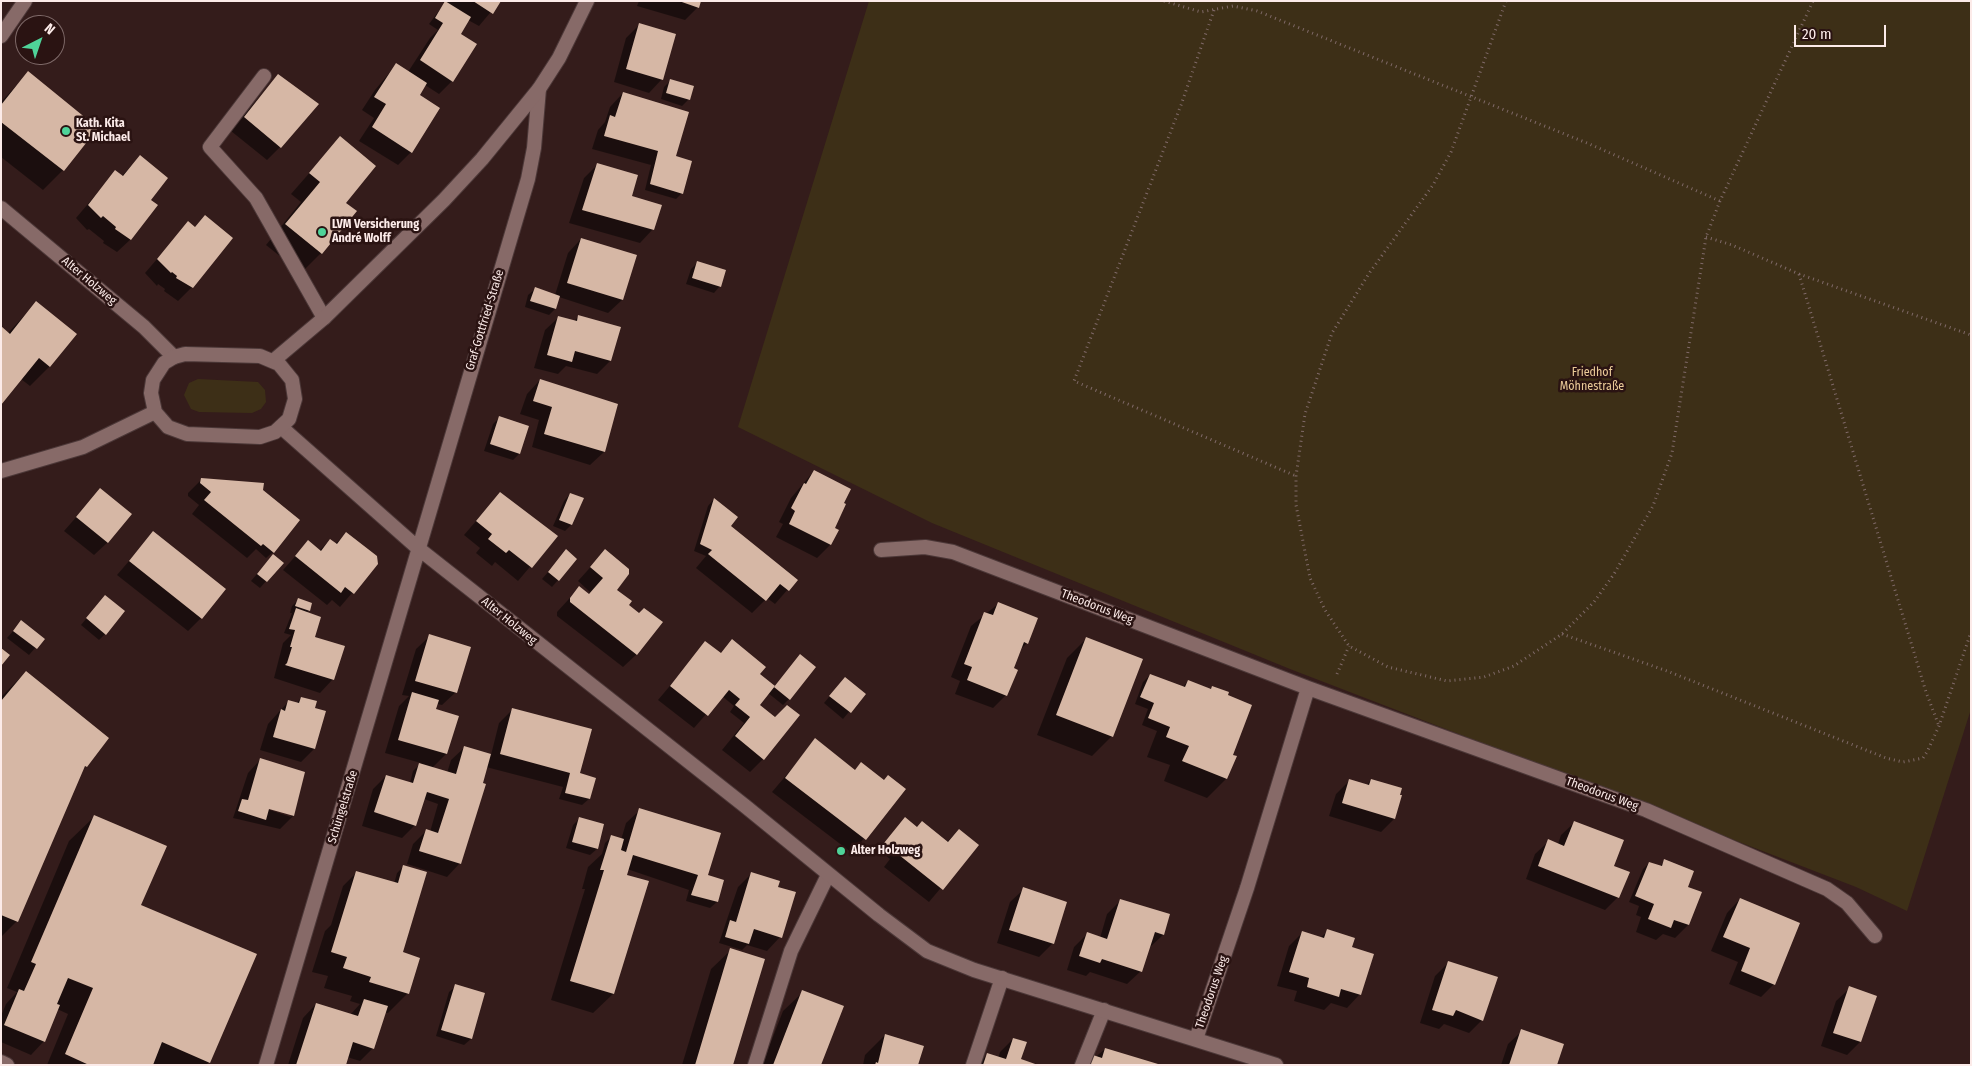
<!DOCTYPE html>
<html>
<head>
<meta charset="utf-8">
<style>
	body { margin:0 }
	#map { position:relative; width:1972px; height:1066px; overflow:hidden; background:#341c1b; font-family:"Fira Sans Condensed",sans-serif }
	canvas { display:block }
	.frame { position:absolute; inset:0; border:2px solid #fcebe9; pointer-events:none }
	.north { position:absolute; left:15px; top:15px; width:50px; height:50px; box-sizing:border-box; background:#2a1312; border:1px solid #7e6968; border-radius:50%; rotate:41deg; font-size:14px; font-weight:700; line-height:20px; text-align:center; color:#fcebe9 }
	.north::after { content:''; display:block; margin:auto; width:18px; height:22px; background:#4fd399; clip-path:polygon(50% 0,100% 100%,50% 72%,0 100%) }
	.scale { position:absolute; left:1794px; top:25px; width:92px; height:22px; box-sizing:border-box; border:2px solid #fcebe9; border-top:0; padding-left:6px; font-size:15px; line-height:18px; white-space:nowrap; color:#fcebe9; -webkit-text-stroke:4px #2a1312; paint-order:stroke }
</style>
</head>
<body>
<div id="map">
<canvas width="1972" height="1066"></canvas>
<div class="frame"></div>
<div class="north">N</div>
<div class="scale">20 m</div>
</div>
<script>
const c = document.querySelector('canvas').getContext('2d');
c.lineJoin = 'round';
function fillPath(path, color) { c.fillStyle = color; c.fill(path, 'evenodd'); }
const poly = rows => new Path2D(rows.map(r => 'M' + r).join(''));
function strokePath(path, color, width, dash) { c.strokeStyle = color; c.lineWidth = width; c.lineCap = dash ? 'butt' : 'round'; c.setLineDash(dash || []); c.stroke(path); }
function label(font, color, halo, rows, align = 'center') {
  c.font = font + ' "Fira Sans Condensed",sans-serif'; c.lineWidth = 5; c.setLineDash([]); c.textBaseline = 'middle'; c.strokeStyle = halo; c.fillStyle = color; for (const [text, x, y, turn = 0] of rows) {
    c.save(); c.translate(x, y); c.rotate((+turn || 0) * Math.PI / 180); c.textAlign = isNaN(turn) ? turn : align; if (halo) c.strokeText(text, 0, 0); c.fillText(text, 0, 0); c.restore();
  }
}
const green = poly([
	[869,1,1971,1,1971,709,1907,911,1856,887,1290,669,932,523,738,427],
	[198,379,258,382,265,390,266,402,261,409,252,413,199,412,191,409,184,395,189,383]
]);
const shadow = poly([
	[443,1,500,1,479,26,468,20,459,34,452,81,439,94,425,85,419,94,411,152,398,165,359,141,374,118,362,110,375,90,396,65,408,72,430,38,438,30,429,24,444,4],
	[639,1,700,1,698,7,685,20,637,6],
	[640,24,662,79,649,93,614,82,626,38],
	[28,73,97,128,63,170,43,190,1,157,1,102],
	[278,75,280,147,267,160,231,131],
	[671,80,692,86,688,100,682,106,661,99,664,87],
	[623,93,675,155,682,193,676,199,645,190,651,165,592,149,598,130,605,122,610,107],
	[340,138,344,203,355,212,321,253,301,273,266,245,301,202,291,194],
	[140,156,149,200,131,239,117,252,103,243,104,241,89,229,87,230,76,218,115,172,121,177],
	[598,164,630,197,653,229,640,243,569,223,584,178],
	[205,216,192,287,178,301,164,291,165,289,158,284,157,286,145,273,188,223,194,228],
	[581,239,636,256,622,300,608,313,559,297,555,309,549,315,525,307,528,295,535,289,555,295,568,253],
	[697,263,720,286,714,293,686,284,691,269],
	[36,303,75,334,49,367,30,386,21,379,8,333],
	[579,316,619,327,610,361,597,374,566,366,558,374,534,368,545,330,559,317,574,321],
	[540,380,604,452,590,465,532,447,539,420,520,414,527,394],
	[499,418,519,454,513,460,484,451,493,424],
	[814,471,833,528,837,530,830,545,817,558,776,537,783,524,779,522,791,498],
	[201,480,262,490,273,552,266,558,256,549,247,558,192,514,199,505,188,496,188,493],
	[100,490,108,542,94,555,64,531],
	[500,493,556,536,518,581,495,562,492,566,476,553,480,548,464,535],
	[570,494,571,525,565,531,553,526,564,501],
	[714,499,726,533,796,580,775,604,767,598,752,613,696,568,706,556,694,551,708,506],
	[153,533,201,618,188,631,117,575],
	[346,534,377,564,340,607,332,600,327,605,283,570,308,542,319,551,330,540,335,544],
	[566,551,576,559,552,587,542,579],
	[605,551,615,590,628,605,637,654,623,667,557,616,557,612,579,588,588,595,590,592,578,581],
	[267,562,282,563,260,588,251,581],
	[298,600,309,610,306,613,313,636,343,647,333,679,320,693,274,678,283,643,291,635,284,633,292,613,290,613,292,606],
	[99,603,105,634,99,640,81,625],
	[998,604,1027,643,1019,651,1006,695,993,708,955,694,960,681,951,677,971,626],
	[21,622,43,639,29,655,7,638],
	[430,636,456,692,442,705,437,704,435,709,446,754,432,768,447,773,451,760,465,747,491,755,499,723,513,709,578,776,594,779,589,799,582,805,559,799,563,787,486,767,460,863,447,877,407,864,413,844,426,831,430,832,438,804,424,799,415,825,402,838,362,826,373,789,386,776,410,783,413,771,421,763,385,753,399,706,409,696,402,695,416,649],
	[1086,639,1112,736,1092,756,1037,735,1067,658],
	[706,643,720,654,758,674,789,699,783,705,768,693,758,705,763,759,750,772,722,750,744,723,730,712,734,706,722,696,694,728,658,700],
	[26,672,86,766,82,770,17,921,1,937,1,697],
	[1150,675,1182,688,1188,681,1210,690,1212,687,1227,696,1232,756,1226,779,1207,798,1164,781,1170,765,1147,757,1157,731,1142,725,1148,709,1135,704,1143,682],
	[839,685,864,694,843,719,824,703],
	[301,698,313,709,314,749,301,762,260,750,268,724,288,702,296,704],
	[816,740,855,771,904,789,852,853,772,792],
	[261,759,299,795,293,816,280,829,233,818,248,773],
	[262,805,292,814,291,817,267,809],
	[1371,780,1394,819,1381,832,1329,816,1336,794,1349,781,1366,786],
	[640,810,706,880,723,881,717,902,710,908,686,901,689,890,627,869,613,994,593,1013,551,1000,585,889,582,889,588,867,602,854,605,843,611,837,621,840,626,823],
	[95,816,209,1062,206,1065,47,1065,68,1014,57,1009,44,1041,31,1055,1,1042,1,1016,6,1004,17,992,7,988,69,841],
	[579,819,603,825,597,849,590,855,566,848,573,825],
	[1575,822,1618,897,1605,910,1526,879,1535,854,1549,841,1558,844,1561,835],
	[899,825,916,828,946,843,959,830,977,845,929,902,884,867,890,859,879,850],
	[1665,861,1687,887,1688,925,1675,938,1663,934,1656,940,1636,932,1641,917,1636,915,1639,906,1629,902,1643,869,1649,863,1659,867],
	[404,866,401,953,408,993,388,1013,384,1012,373,1048,360,1061,347,1057,345,1065,288,1065,303,1018,316,1004,350,1015,360,1004,350,1001,352,996,324,988,328,976,312,972,325,931,331,925,343,886,357,872,394,884,397,873],
	[751,874,776,888,780,937,767,951,747,945,742,950,719,943,738,887],
	[1024,889,1053,943,1039,957,997,943,1010,902],
	[1740,899,1774,984,1761,997,1729,984,1738,962,1711,951,1727,913],
	[1121,900,1169,915,1163,935,1149,948,1141,971,1127,984,1090,972,1086,976,1067,970,1074,947,1087,934,1100,938,1107,914],
	[1328,931,1351,948,1360,994,1347,1008,1331,1003,1324,1010,1294,1001,1297,991,1277,986,1289,946,1302,933,1320,938],
	[731,950,732,1065,682,1065,711,969],
	[1448,963,1482,1020,1469,1033,1444,1024,1439,1029,1420,1023,1435,976],
	[456,986,471,1039,464,1045,436,1036,449,992],
	[1850,988,1860,1042,1847,1055,1821,1046,1836,1001],
	[803,992,819,1065,762,1065,783,1011],
	[1522,1031,1555,1065,1501,1065,1508,1044],
	[885,1035,916,1065,863,1065,865,1055],
	[1013,1039,1020,1060,1035,1065,977,1065,987,1055,998,1058,1000,1052],
	[1105,1049,1156,1065,1086,1065]
]);
const building = poly([
	[445,1,471,17,461,34,477,44,453,82,420,60,443,23,435,18],
	[473,1,501,1,493,14],
	[679,1,701,1,699,8],
	[639,23,676,34,663,80,626,69],
	[396,63,427,83,420,95,440,108,412,153,372,127,386,104,374,97],
	[28,71,98,128,64,171,1,122,1,105],
	[278,74,319,104,281,148,244,117],
	[670,79,694,86,690,100,666,93],
	[623,92,689,112,676,156,692,161,683,194,650,184,658,151,604,136,610,115,615,117],
	[340,136,376,166,346,203,357,211,322,254,285,224,320,182,309,173],
	[140,155,168,178,151,200,158,205,131,240,115,229,116,227,103,216,101,218,88,205,115,170,123,176],
	[597,163,638,175,632,196,662,205,654,230,582,210],
	[205,215,233,238,193,288,176,278,177,276,172,272,171,273,157,259,188,221,195,227],
	[581,238,637,255,623,300,567,283],
	[697,261,726,270,721,287,692,278],
	[535,287,560,296,556,309,530,301],
	[36,301,77,334,50,367,39,358,1,405,1,326,10,334],
	[578,315,621,327,611,361,575,351,572,362,547,355,558,316,577,321],
	[540,379,618,404,605,452,544,434,552,407,533,401],
	[499,416,529,426,520,454,490,444],
	[814,470,851,489,844,503,846,504,835,528,839,530,831,545,789,524,795,511,791,508,804,483,806,484],
	[201,478,264,483,263,490,300,520,274,553,263,544,261,546,204,500,211,492,200,483],
	[100,488,132,514,108,543,76,517],
	[500,492,558,536,532,568,509,550,506,553,488,539,492,534,476,521],
	[570,493,584,498,572,525,559,520],
	[714,498,738,517,731,526,798,580,789,591,780,584,766,601,708,554,712,550,700,544],
	[153,531,226,589,202,619,129,561],
	[346,532,377,556,378,564,354,594,345,587,341,593,295,556,308,540,321,551,330,539,337,544],
	[566,549,577,559,559,581,548,572],
	[605,549,629,569,629,574,617,590,632,601,629,605,639,613,644,608,663,622,637,655,570,602,570,598,579,586,589,594,603,578,590,567],
	[273,554,284,563,267,582,257,574],
	[105,595,125,611,106,635,86,618],
	[298,598,312,603,310,611,295,606],
	[998,602,1038,618,1028,644,1024,642,1014,668,1018,670,1007,696,967,680,972,667,964,664,984,612,993,615],
	[296,608,321,617,315,637,345,646,334,680,285,665,287,663,292,647,290,647,295,630,289,629],
	[21,620,45,639,37,649,13,631],
	[429,634,471,647,457,693,415,681],
	[1086,637,1143,659,1113,737,1056,715],
	[732,639,766,667,760,674,775,686,760,705,775,717,787,705,800,715,764,760,735,736,750,717,735,705,740,699,729,690,708,716,670,686,705,641,721,653],
	[1,648,10,655,1,666],
	[800,654,816,667,790,700,774,687],
	[26,671,109,738,87,767,85,766,18,922,1,915,1,701],
	[1150,674,1185,687,1188,680,1211,689,1212,686,1229,692,1228,695,1252,705,1233,755,1237,756,1227,779,1182,761,1189,746,1166,737,1170,727,1148,718,1154,703,1140,697],
	[845,677,866,694,851,713,829,696],
	[412,692,439,700,436,709,459,716,447,754,398,740],
	[301,697,317,701,315,708,326,711,315,749,273,737,281,709,285,711,288,700,299,703],
	[512,708,592,729,580,773,596,778,590,799,565,793,570,773,500,754],
	[815,738,855,770,861,762,884,780,888,775,906,789,866,840,785,778],
	[464,746,491,754,483,783,486,784,461,864,419,851,426,829,438,833,449,799,427,792,416,826,374,812,386,775,413,783,419,763,456,774],
	[260,758,305,772,294,816,269,809,266,820,238,811,242,799,248,800],
	[1349,779,1369,785,1371,779,1402,788,1400,795,1402,795,1395,819,1342,803],
	[639,808,721,833,708,875,724,880,718,902,691,895,698,875,633,855,627,875,649,881,614,994,570,981,604,870,600,870,611,835,624,839,621,850,626,852],
	[94,815,167,846,141,905,257,954,210,1063,162,1042,153,1065,89,1065,65,1054,93,988,68,978,57,1004,60,1005,45,1042,4,1025,19,989,24,991,36,964,31,962],
	[579,817,604,824,598,849,572,842],
	[905,817,917,827,922,821,948,842,959,829,979,845,943,890,884,843],
	[1574,821,1624,840,1614,866,1630,872,1619,898,1538,866,1548,839,1564,846],
	[1664,859,1694,871,1688,887,1702,892,1689,925,1674,920,1671,928,1648,919,1654,904,1635,896,1649,862,1662,866],
	[403,865,427,872,403,952,420,958,409,994,369,982,371,977,343,968,347,957,331,952,356,871,398,883],
	[751,872,780,881,778,887,796,892,782,938,754,929,749,944,725,937,730,920,736,922],
	[1023,887,1067,902,1054,944,1009,930],
	[1740,898,1800,923,1775,985,1741,971,1750,948,1723,937],
	[1120,899,1170,914,1164,935,1155,932,1142,972,1102,959,1100,963,1079,956,1087,932,1107,939],
	[1327,929,1355,938,1352,947,1374,954,1361,995,1341,989,1339,997,1307,987,1309,978,1289,972,1302,931,1324,938],
	[730,948,765,959,733,1065,695,1065],
	[1448,961,1498,977,1483,1021,1456,1010,1453,1016,1432,1010],
	[455,984,485,993,472,1039,441,1030],
	[1849,986,1877,996,1861,1042,1833,1033],
	[802,990,844,1006,821,1065,773,1065],
	[364,999,388,1006,374,1049,353,1042,346,1065,296,1065,316,1003,358,1016],
	[1521,1029,1564,1044,1557,1065,1509,1065],
	[885,1034,924,1046,918,1065,875,1065,876,1062,878,1063],
	[1013,1038,1027,1042,1021,1059,1038,1065,983,1065,987,1053,1006,1059],
	[1105,1048,1158,1064,1158,1065,1090,1065,1093,1055,1102,1058]
]);
const path = poly([
	[1164,1,1201,12,1233,6,1257,11,1587,143,1720,201],
	[1506,1,1451,152,1433,185,1370,272,1332,333,1305,414,1296,476,1296,505,1310,578,1325,610,1349,646,1388,667,1447,681,1484,677,1514,666,1562,634,1594,602,1614,574,1653,506,1672,453,1706,237,1720,201,1813,1],
	[1214,10,1181,105,1074,381,1296,476],
	[1706,237,1732,245,1799,274,1971,335],
	[1799,274,1926,692,1939,726],
	[1562,634,1667,671,1886,758,1903,762,1923,758,1927,752,1939,726,1971,632],
	[1337,674,1349,646]
]);
const service = poly([
	[1,36,25,1],
	[264,76,210,147,256,198,324,318],
	[755,1065,791,951,828,875],
	[973,1065,1002,978],
	[1082,1065,1104,1010]
]);
const minor = poly([
	[1,208,144,327,174,357],
	[281,427,419,549,745,806,879,915,927,951,974,970,1276,1065],
	[881,550,925,547,953,552,1308,688,1646,810,1827,889,1847,903,1875,936],
	[1196,1039,1247,888,1308,688],
	[1,1062,7,1065],
	[266,1065,528,179,534,148,539,89]
]);
const tertiary = poly([
	[185,354,260,356,279,364,292,380,295,399,289,419,275,432,260,437,187,434,168,427,155,412,151,393,153,380,164,363,174,357,185,354],
	[273,361,324,318,444,200,482,159,539,89,559,58,587,1],
	[1,471,83,447,155,412]
]);
const markers = [
	[66,131,5,"#4fd399"],
	[322,232,5,"#4fd399"],
	[841,851,5,"#4fd399"]
];
const poiNames = [
	["Kath. Kita",76,124],
	["St. Michael",76,138],
	["LVM Versicherung",332,225],
	["André Wolff",332,239],
	["Alter Holzweg",851,851]
];
const streetNames = [
	["Alter Holzweg",89,281,40],
	["Graf-Gottfried-Straße",485,320,-73],
	["Theodorus Weg",1097,607,21],
	["Alter Holzweg",509,621,39],
	["Theodorus Weg",1602,794,20],
	["Schüngelstraße",343,807,-73],
	["Theodorus Weg",1212,992,-71]
];
const parkNames = [
	["Friedhof",1592,373],
	["Möhnestraße",1592,387]
];
fillPath(green, '#3d2f17');
fillPath(shadow, '#0007');
fillPath(building, '#d6b7a5');
strokePath(service, '#4c3838', 16);
strokePath(minor, '#4c3838', 16);
strokePath(tertiary, '#4c3838', 16);
strokePath(path, '#806a69', 3, [1, 4]);
strokePath(service, '#876a68', 14);
strokePath(minor, '#876a68', 14);
strokePath(tertiary, '#876a68', 14);
for (const [x, y, r, color] of markers) { const dot = new Path2D(); dot.arc(x, y, r, 0, 2 * Math.PI); c.fillStyle = color; c.fill(dot); strokePath(dot, '#2a1312', 2); }
label('bold 12px', '#fcebe9', '#2a1312', poiNames, 'left');
label('12px', '#fcebe9', '#2a1312', streetNames);
label('12px', '#eaca98', '#2a1312', parkNames);
</script>
</body>
</html>
